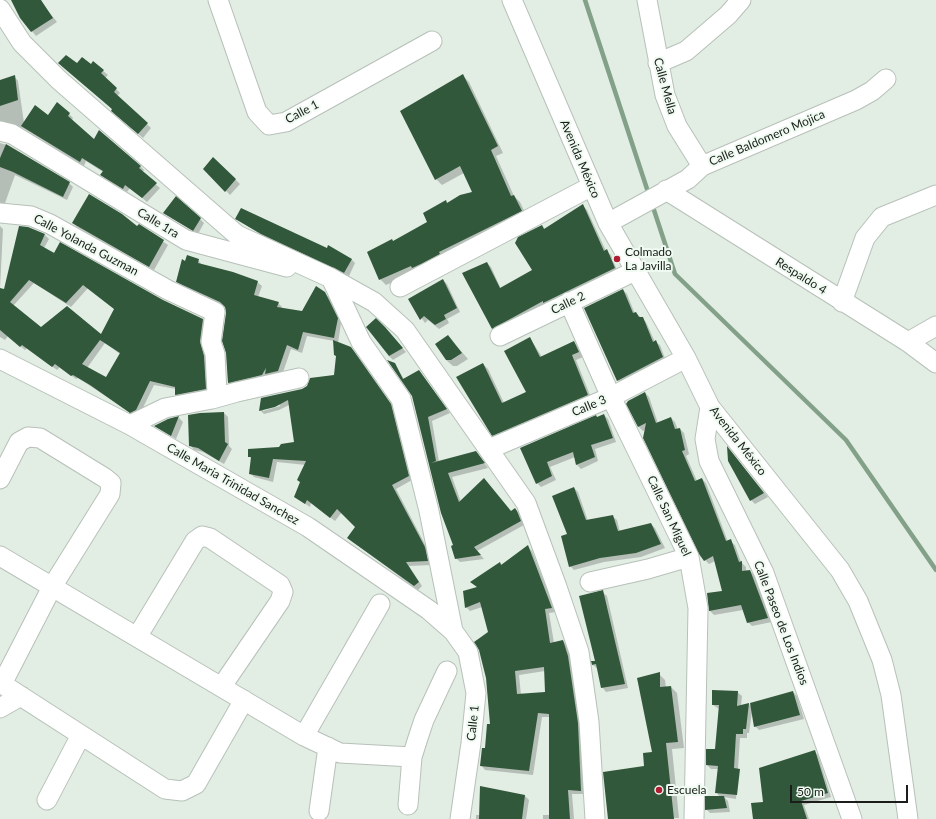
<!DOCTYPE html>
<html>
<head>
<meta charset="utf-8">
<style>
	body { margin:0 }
	#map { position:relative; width:936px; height:819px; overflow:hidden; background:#e2ede4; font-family:Lato,sans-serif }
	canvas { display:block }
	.scale { position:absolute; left:790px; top:785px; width:118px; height:18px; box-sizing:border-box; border:2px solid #1a1d1a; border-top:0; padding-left:5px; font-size:12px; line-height:14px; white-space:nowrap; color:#1a1d1a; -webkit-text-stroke:3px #effaf1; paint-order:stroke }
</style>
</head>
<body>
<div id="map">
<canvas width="936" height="819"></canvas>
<div class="scale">50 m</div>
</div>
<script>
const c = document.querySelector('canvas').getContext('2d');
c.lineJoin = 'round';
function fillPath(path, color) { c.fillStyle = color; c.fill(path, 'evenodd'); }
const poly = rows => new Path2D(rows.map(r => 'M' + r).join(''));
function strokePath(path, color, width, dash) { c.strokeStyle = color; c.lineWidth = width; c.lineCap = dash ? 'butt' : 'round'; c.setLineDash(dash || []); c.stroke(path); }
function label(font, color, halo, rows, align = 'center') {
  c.font = font + ' Lato,sans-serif'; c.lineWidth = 4; c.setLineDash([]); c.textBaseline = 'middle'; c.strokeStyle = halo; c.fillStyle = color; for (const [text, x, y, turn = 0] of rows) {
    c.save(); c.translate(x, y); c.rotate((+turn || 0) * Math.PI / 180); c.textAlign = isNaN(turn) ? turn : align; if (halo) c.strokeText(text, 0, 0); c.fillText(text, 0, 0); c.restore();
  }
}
const shadow = poly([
	[12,0,35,0,41,2,57,22,36,36,20,17],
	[94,63,108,75,105,78,120,93,117,96,151,128,143,138,116,115,77,64,91,66],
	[462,75,469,82,503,153,496,156,514,196,520,202,527,217,418,272,386,285,380,279,393,242,429,223,445,201,448,204,474,193,464,173,442,185,436,179],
	[14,76,18,81,24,123,69,114,73,118,72,120,94,141,140,166,144,170,142,173,160,188,147,202,130,188,127,192,106,179,102,175,103,172,86,161,84,166,23,128,7,124,0,126,0,81],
	[0,143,7,145,69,183,73,187,67,200,15,175,4,206,0,208],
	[213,158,240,184,230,195,205,169],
	[583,206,587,210,606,251,611,255,618,273,497,332,493,328,487,263,491,267,501,289,534,271,542,226,545,229],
	[165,213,200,219,204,223,198,234],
	[237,219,351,259,355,263,349,276,266,238],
	[73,223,137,228,139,225,168,245,154,270,77,227],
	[0,226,3,229,0,289,5,290,45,235,49,239,44,248,202,319,207,324,209,393,180,399,176,395,176,389,154,385,140,414,135,416,95,389,78,378,76,379,60,367,57,370,27,348,25,350,8,336,5,340,0,337],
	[34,283,71,307,88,288,115,309,101,335,41,328,13,306],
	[105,343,120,354,106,378,87,368],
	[188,256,198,260,202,265,232,273,257,282,262,286,258,297,278,303,282,307,281,309,303,312,316,288,329,297,341,323,338,343,351,348,355,352,395,409,412,480,396,489,429,552,431,565,409,566,422,586,418,590,348,538,356,527,342,512,335,521,311,503,310,507,295,497,301,482,298,480,306,465,277,462,273,482,254,477,250,473,252,459,249,456,249,450,280,448,281,445,295,443,289,405,279,410,264,414,260,410,262,399,302,390,308,386,310,379,335,376,337,356,335,354,334,341,307,336,302,353,291,349,282,375,270,378,268,376,266,379,233,387,228,383,227,353,223,341,227,313,226,307,181,285,177,281,182,261,185,262],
	[279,404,280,406,263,411,263,409],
	[443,280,447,284,460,312,447,319,449,323,439,329,428,320,425,323,409,300],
	[623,290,627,294,635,314,636,313,646,322,655,342,660,345,666,361,622,384,618,380],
	[376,320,406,352,393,360,389,356],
	[530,338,542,357,574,342,579,347,583,357,576,360,592,400,498,440,493,435,483,364,488,369,504,403,527,392],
	[454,343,468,359,457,366,453,366,446,360],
	[394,364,404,379,419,371,450,413,432,421,439,462,476,452,488,468,452,477,461,502,512,512,515,509,519,513,524,525,477,551,484,559,460,562,456,558,455,545,445,523,413,396],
	[645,393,649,397,658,423,671,418,675,422,678,430,680,429,684,433,689,454,686,456,697,481,702,479,706,483,728,542,730,541,735,545,741,562,746,567,746,571,750,571,754,575,772,622,752,626,748,622,743,610,714,615,710,611,708,594,723,591,715,561,709,564,705,560,646,429,643,431,639,427,628,404],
	[224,413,228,417,229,446,232,449,224,464,203,452,194,450,190,445],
	[604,415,608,419,616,442,595,449,598,461,581,469,577,465,575,457,550,467,556,480,541,487,537,483,521,448],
	[179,418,183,422,176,439,155,426,169,419],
	[731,452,768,497,755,504,751,500],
	[574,488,578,492,588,521,612,516,617,520,620,532,651,524,655,528,665,548,641,557,604,562,574,570,570,566,568,535],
	[528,547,532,551,556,612,549,613,554,643,563,641,567,645,572,661,582,728,585,794,572,794,574,819,543,819,543,815,550,815,550,717,542,717,533,775,485,770,481,765,491,724,490,632,482,607,470,611,466,607,478,588,500,563,502,565],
	[545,671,546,693,521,695,519,675],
	[602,592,607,596,628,688,606,692,602,687,598,669,593,665,596,663],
	[659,674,665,680,666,688,671,687,677,693,684,748,672,749,679,818,609,819,645,767,653,752],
	[737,692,742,696,741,706,749,704,752,708,793,692,797,696,804,719,759,730,755,726,752,712,749,733,747,733,747,738,740,738,736,799,724,797,728,801,730,812,710,813,706,809,720,797,716,792,719,769,711,769,707,765,716,750,719,709,713,705],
	[814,751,818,755,831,797,804,805,809,819,754,819,765,803],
	[525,796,529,800,526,819,476,819,476,815,480,815]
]);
const stream = poly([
	[585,0,649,195],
	[652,204,675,274,846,440,936,570]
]);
const building = poly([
	[11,0,41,0,53,18,31,32,20,18],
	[66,55,77,63,82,57,91,64,93,61,104,70,101,73,117,88,114,92,148,123,138,134,111,111,112,109,58,63],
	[463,74,498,146,491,150,511,196,514,195,522,211,439,252,440,254,421,264,412,268,411,266,379,280,367,252,392,239,393,241,427,222,423,213,446,200,447,203,460,195,472,192,460,166,435,180,400,111],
	[15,75,18,100,0,106,0,80],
	[57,102,70,113,68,116,94,139,99,130,141,166,139,168,157,183,142,198,125,185,123,189,100,175,103,171,82,158,80,162,21,126,35,105,48,115],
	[6,144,70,182,63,197,13,172,0,167,0,158],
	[213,157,236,179,225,192,203,169],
	[89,194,122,214,137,226,139,224,164,240,149,267,72,223],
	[176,196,201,218,193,231,163,213],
	[583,204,604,251,607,249,615,268,543,303,543,301,492,329,462,273,487,262,500,288,532,270,515,243,518,237,542,225,544,229],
	[241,208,327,248,328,245,352,259,344,273,261,234,237,220,235,219],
	[19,226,28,227,45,234,40,245,54,253,60,242,163,300,203,319,200,341,204,356,206,389,175,395,175,387,150,381,136,410,130,413,90,385,73,375,71,376,55,364,52,367,22,345,20,347,0,330,0,288,4,289],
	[29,280,66,303,83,285,114,309,101,334,67,306,41,327,10,302],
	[100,340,120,353,106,377,82,364],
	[187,255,199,259,198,263,233,272,258,281,254,295,279,302,277,307,302,311,316,286,325,292,338,318,334,338,303,332,298,350,287,345,278,371,265,374,266,368,262,375,228,383,226,353,222,341,226,313,225,307,220,302,176,282,182,259,185,261],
	[443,279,457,308,444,315,446,319,435,325,424,316,420,320,408,299],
	[623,289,633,313,636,312,639,317,643,317,653,342,656,340,663,357,617,381,584,308],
	[376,318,385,327,403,348,389,356,366,327],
	[448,335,462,353,451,360,446,360,435,344],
	[530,337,540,357,574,341,579,352,572,355,588,395,492,436,456,377,483,363,502,403,526,392,504,351],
	[333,340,351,347,391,404,409,476,392,485,425,547,428,561,406,562,419,582,414,586,347,538,355,527,337,509,330,518,307,500,305,504,294,497,300,482,297,480,306,461,273,459,269,478,249,474,251,457,248,457,248,449,279,447,281,444,294,442,288,400,275,407,259,411,261,398,302,389,307,386,310,378,334,375,336,356,334,355],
	[387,360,395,363,403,379,419,370,447,409,428,417,436,461,431,463,476,451,485,463,448,473,459,502,484,478,511,511,515,508,517,511,521,521,474,547,481,555,455,559,451,546,453,545,441,513,412,396],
	[645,392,656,423,671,417,675,429,680,428,685,450,682,451,695,481,702,478,726,541,731,539,739,562,742,561,742,571,750,570,768,618,747,623,741,605,709,611,707,593,722,591,713,556,704,561,699,554,643,438,646,423,638,427,626,404,628,401],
	[224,412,225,442,228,444,219,461,198,448,189,446,188,415,200,413],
	[604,414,613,438,591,445,595,457,576,465,573,452,547,462,552,476,536,484,520,448,596,415,597,417],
	[179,416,171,436,154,426,168,419],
	[727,446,764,493,750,501,728,461],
	[574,487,586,520,613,515,618,531,651,523,661,544,636,553,600,558,569,567,561,536,567,534,552,496],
	[528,545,552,608,545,609,550,643,563,640,568,656,578,723,581,791,568,790,570,819,549,819,549,714,538,713,529,771,480,766,482,748,485,748,487,724,490,724,486,678,479,650,474,642,488,632,480,602,465,608,463,591,477,587,470,582,500,562,501,565],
	[544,667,545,692,517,694,515,671],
	[603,590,625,684,601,688,596,664,592,665,591,661,595,661,579,596],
	[660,672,660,687,671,686,678,742,666,743,674,819,608,819,603,772,644,766,643,753,652,752,637,678],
	[712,690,738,691,737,706,749,703,746,729,743,729,743,734,736,734,734,768,740,769,737,795,715,793,718,766,706,765,706,749,715,749,719,705,712,705],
	[793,691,800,715,754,727,750,703],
	[815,750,828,793,801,801,807,819,753,819,751,803,763,802,759,768],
	[480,786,525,795,522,819,479,819],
	[705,796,724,796,727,808,705,810]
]);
const minor = poly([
	[218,0,257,112,269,125,286,122,432,41],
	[512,0,608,223,686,358,710,407,840,570,858,601,882,660,891,695,908,819],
	[647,0,665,95,677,126,702,166],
	[0,9,22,43,59,80,237,235,331,278,374,302,405,330,526,503,557,587,579,652,589,722,595,819],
	[658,63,686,51,728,15,741,0],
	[0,131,12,134,186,240,287,267],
	[666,190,908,342,936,363],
	[0,213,31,216,50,224,168,290,215,312,211,342,215,354,217,393,212,399,165,408,130,425],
	[608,223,688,179,702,166,856,100,872,91,886,79],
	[329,277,331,278,361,342,401,399,429,511,453,631],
	[400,287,592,186],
	[569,302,611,397,689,557,698,608,694,819],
	[842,302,865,238,882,217,936,195],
	[500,336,635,271],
	[908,342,936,326],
	[0,359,130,425,308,527,429,610,453,631,468,652,476,693,471,743,460,819],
	[212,399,237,392,299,378],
	[710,407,705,439,709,461,764,573,852,819],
	[489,449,611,397,686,358],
	[0,479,19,442,28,437,40,438,105,478,111,483,110,494,52,587,2,684],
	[0,556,304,736,340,753,412,757],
	[590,582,648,569,689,557],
	[137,637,195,541,202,536,210,538,280,585,283,592,280,601,222,686],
	[0,681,2,684,165,789,182,791,196,784,244,700],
	[0,708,21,696],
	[304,736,380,604],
	[47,800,81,735],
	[408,805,412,757,418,738,424,720,447,671],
	[319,811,328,747]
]);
const markers = [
	[617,259,4,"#b01d33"],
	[659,790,4,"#b01d33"]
];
const streetNames = [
	["Calle Mella",665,86,75],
	["Calle 1",302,112,-28],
	["Calle Baldomero Mojica",767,138,-23],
	["Avenida México",580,159,67],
	["Calle 1ra",158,223,31],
	["Calle Yolanda Guzman",86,245,28],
	["Respaldo 4",801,276,32],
	["Calle 2",568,303,-26],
	["Calle 3",589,406,-23],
	["Avenida México",738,441,52],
	["Calle Maria Trinidad Sanchez",233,484,30],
	["Calle San Miguel",669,516,65],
	["Calle Paseo de Los Indios",781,623,69],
	["Calle 1",473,723,-84]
];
const poiNames = [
	["Colmado",625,252],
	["La Javilla",625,266],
	["Escuela",667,790]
];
fillPath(shadow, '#0003');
strokePath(stream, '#83a189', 4.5);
fillPath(building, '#32583b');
strokePath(minor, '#b7c1b9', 21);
strokePath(minor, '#fff', 19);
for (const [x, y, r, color] of markers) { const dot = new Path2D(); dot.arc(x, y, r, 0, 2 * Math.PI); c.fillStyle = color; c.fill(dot); strokePath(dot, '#effaf1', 1.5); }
label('12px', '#1a1d1a', '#effaf1', streetNames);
label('12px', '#1a1d1a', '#effaf1', poiNames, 'left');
</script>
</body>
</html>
